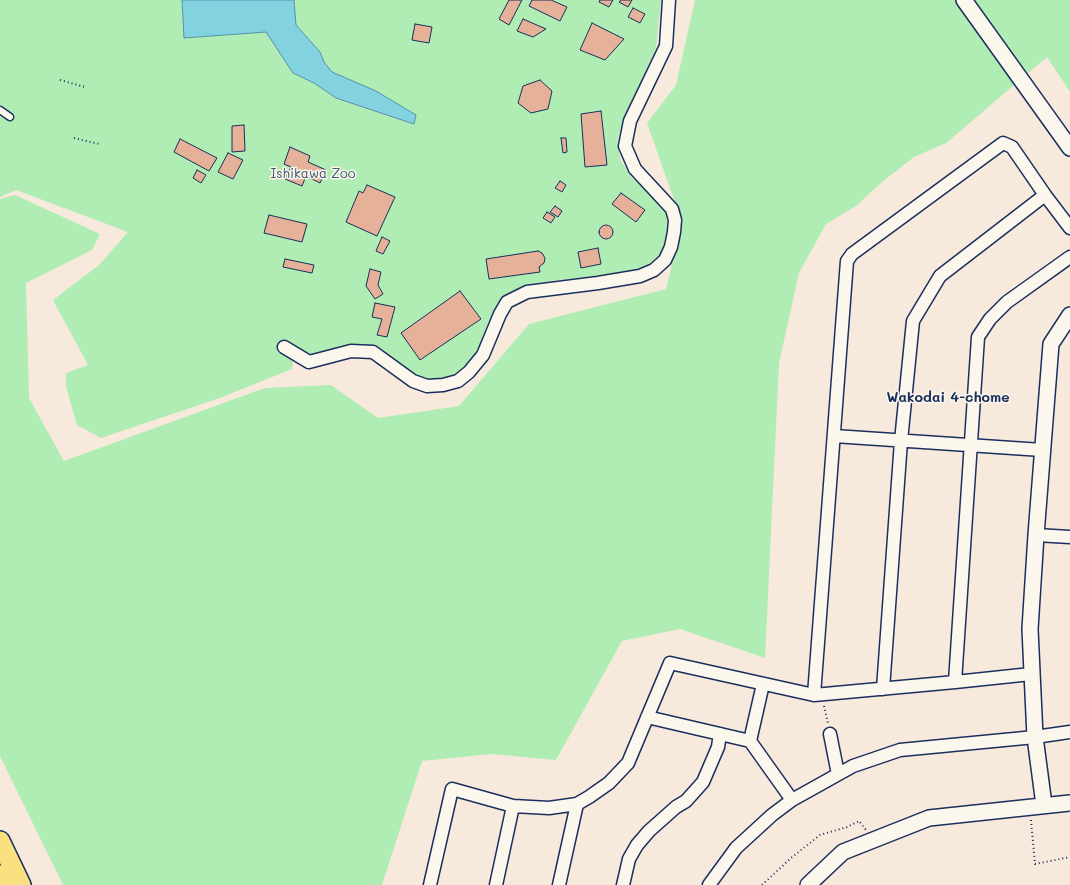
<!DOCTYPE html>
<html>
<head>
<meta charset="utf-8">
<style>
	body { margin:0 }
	canvas { display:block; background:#f7e9db }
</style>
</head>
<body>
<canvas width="1070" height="885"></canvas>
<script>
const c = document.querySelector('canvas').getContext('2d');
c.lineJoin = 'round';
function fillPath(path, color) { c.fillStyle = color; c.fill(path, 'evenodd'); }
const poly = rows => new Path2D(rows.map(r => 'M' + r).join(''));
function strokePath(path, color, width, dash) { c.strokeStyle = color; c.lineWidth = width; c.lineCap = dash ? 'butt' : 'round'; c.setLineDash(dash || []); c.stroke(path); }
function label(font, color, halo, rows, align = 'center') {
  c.font = font + ' Mali,sans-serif'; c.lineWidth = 3; c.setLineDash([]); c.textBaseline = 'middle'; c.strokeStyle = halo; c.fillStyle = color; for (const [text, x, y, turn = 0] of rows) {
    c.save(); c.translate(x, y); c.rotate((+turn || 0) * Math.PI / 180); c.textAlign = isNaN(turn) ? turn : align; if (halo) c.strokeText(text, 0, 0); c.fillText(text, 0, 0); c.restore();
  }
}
const green = poly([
	[0,0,661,0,656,48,623,120,617,141,621,161,632,178,648,192,665,211,668,227,665,250,652,262,634,271,528,284,505,295,488,322,476,354,468,367,443,380,422,378,400,363,378,346,351,344,316,356,294,347,292,369,220,398,101,438,77,425,66,387,66,373,88,365,53,300,99,265,128,232,16,190,0,197],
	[695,0,1070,0,1070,92,1047,57,946,143,914,157,882,182,856,206,826,224,799,273,779,363,765,658,680,629,622,641,556,760,491,754,422,761,382,885,63,885,0,756,0,199,15,195,100,234,92,250,26,283,29,398,64,461,265,388,331,385,378,418,459,406,529,324,666,289,682,222,647,123,676,85]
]);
const water = poly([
	[182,0,294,0,296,25,320,52,324,62,332,72,376,91,416,115,414,124,336,98,314,83,293,73,266,32,184,38,182,0]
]);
const building = poly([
	[509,0,522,0,509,25,499,19,509,0],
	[532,0,551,0,567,7,560,21,529,6,532,0],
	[600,0,613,0,609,7,599,2,600,0],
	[621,0,632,0,628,7,619,2,621,0],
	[633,8,645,14,640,23,628,17,633,8],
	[523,19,546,29,533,37,517,31,523,19],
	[592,23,624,39,605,60,580,50,592,23],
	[415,24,432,27,429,43,412,40,415,24],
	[540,80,552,91,548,109,531,113,518,103,523,86,540,80],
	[601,111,607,165,585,167,581,114,601,111],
	[244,125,245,151,232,152,232,126,244,125],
	[561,138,566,138,567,152,563,153,561,138],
	[180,139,217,158,209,171,174,152,180,139],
	[290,147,310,156,308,162,326,170,320,183,306,176,302,186,285,179,291,167,284,164,290,147],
	[228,153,243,160,233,179,218,172,228,153],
	[197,170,206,175,201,183,193,178,197,170],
	[560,181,566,185,562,192,555,188,560,181],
	[367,185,395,197,377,236,346,222,359,191,363,193,367,185],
	[621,193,645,210,636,222,612,204,621,193],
	[555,206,562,211,558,217,550,212,555,206],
	[547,212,555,217,551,223,543,218,547,212],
	[269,215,307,224,302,242,264,233,269,215],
	'599 232a7 7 0 1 1 14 0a7 7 0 1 1-14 0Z',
	[382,237,390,241,383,254,376,251,382,237],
	[598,248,601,264,581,268,578,252,598,248],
	[538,251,542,253,545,258,544,263,539,267,540,272,489,279,486,259,538,251],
	[285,259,314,265,312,273,283,267,285,259],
	[370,269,381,272,378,285,383,294,375,299,366,286,370,269],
	[460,291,481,319,420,360,401,333,460,291],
	[375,303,395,307,387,337,377,335,382,319,372,317,375,303]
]);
const path = poly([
	[60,80,85,87],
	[74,138,99,144],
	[824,706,828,723],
	[1031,820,1035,864,1070,857],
	[762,885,791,858,820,835,847,827,859,821,866,830]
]);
const service = poly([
	[0,110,10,117]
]);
const minor = poly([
	[284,347,309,362,351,351,373,352,413,381,427,386,443,385,458,381,469,372,483,355,500,314,507,302,527,292,598,283,640,276,654,270,665,260,671,247,674,232,675,220,672,209,635,169,625,146,630,121,666,46,669,0],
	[834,436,1042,450],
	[1036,535,1070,537],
	[955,682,978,337,990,319,1007,302,1070,257],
	[883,689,901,441,913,321,940,276,1045,195],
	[814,695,847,261,852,254,1003,143,1012,147,1045,195,1070,228],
	[647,717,750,741,792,800],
	[830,734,838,774],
	[750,741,763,684],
	[430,885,452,789,513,806,549,808,577,804,589,797,609,783,628,763,670,663,814,695,955,682,1031,674],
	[496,885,513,806],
	[559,885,577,804],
	[623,885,629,859,637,845,649,831,676,807,686,801,703,782,718,747,720,734],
	[709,885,736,848,772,815,792,800,853,766,900,750,1035,737,1070,732]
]);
const tertiary = poly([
	[964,0,1070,148],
	[1044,805,1035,737,1030,629,1036,535,1051,344,1070,315],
	[808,885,843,852,929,818,1070,803]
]);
const primary = poly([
	[0,841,21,885],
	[0,875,4,885]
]);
const parkNames = [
	["Ishikawa Zoo",313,174]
];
const neighbourhoodNames = [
	["Wakodai 4-chome",948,398]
];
fillPath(green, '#b0edb4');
fillPath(water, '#83d2e0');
strokePath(water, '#5991ac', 1);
fillPath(building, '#e5b198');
strokePath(building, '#1b2f5e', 1);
strokePath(service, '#1b2f5e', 9);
strokePath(minor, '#1b2f5e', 15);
strokePath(tertiary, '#1b2f5e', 18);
strokePath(primary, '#1b2f5e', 22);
strokePath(path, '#1b2f5e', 2, [1, 3]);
strokePath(service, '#fbf7ec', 6);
strokePath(minor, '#fbf7ec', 12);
strokePath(tertiary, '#fbf7ec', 15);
strokePath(primary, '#fbe080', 19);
label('13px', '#39556f', '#fbf7ec', parkNames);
label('bold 14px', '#1b2f5e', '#fbf7ec', neighbourhoodNames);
</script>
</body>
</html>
